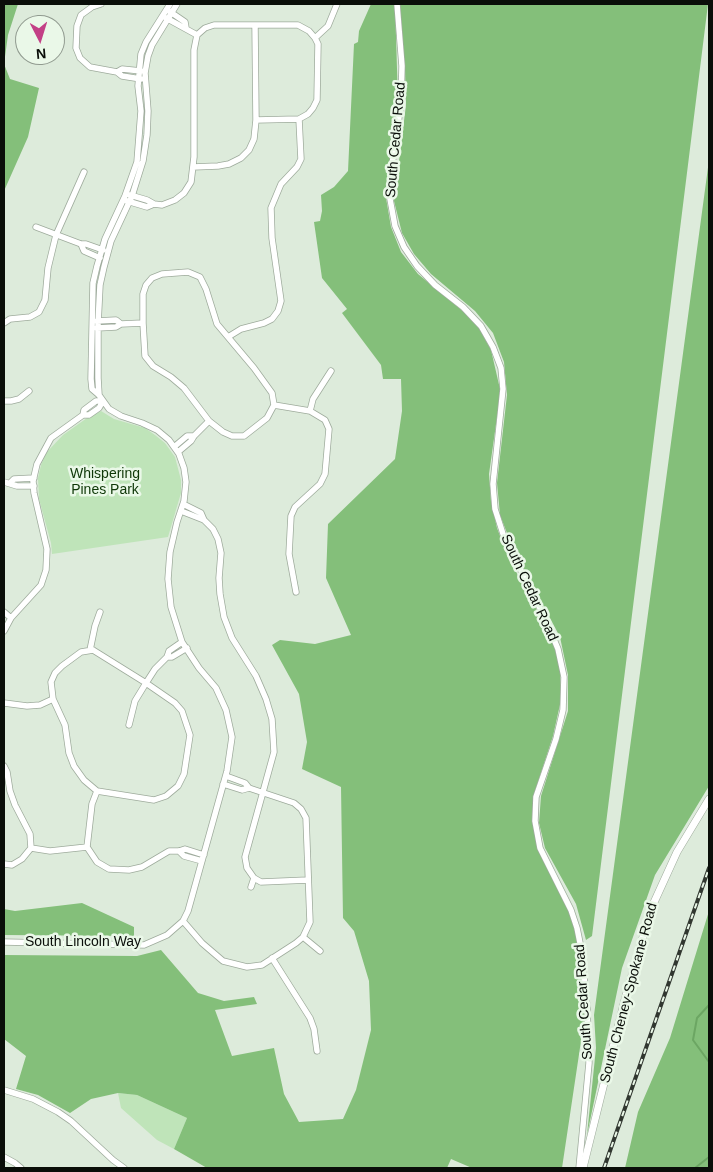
<!DOCTYPE html>
<html>
<head>
<meta charset="utf-8">
<style>
	body { margin:0 }
	#map { position:relative; width:713px; height:1172px; overflow:hidden; background:#ddebdb; font-family:Helvetica,sans-serif }
	canvas { display:block }
	.frame { position:absolute; inset:0; border:5px solid #0a0e09; pointer-events:none }
	.north { position:absolute; left:15px; top:15px; width:50px; height:50px; box-sizing:border-box; background:#eaf8e8; border:1px solid #909a8f; border-radius:50%; rotate:175deg; font-size:14px; font-weight:700; line-height:20px; text-align:center; color:#0a0e09 }
	.north::after { content:''; display:block; margin:auto; width:18px; height:22px; background:#c34086; clip-path:polygon(50% 0,100% 100%,50% 72%,0 100%) }
</style>
</head>
<body>
<div id="map">
<canvas width="713" height="1172"></canvas>
<div class="frame"></div>
<div class="north">N</div>
</div>
<script>
const c = document.querySelector('canvas').getContext('2d');
c.lineJoin = 'round';
function fillPath(path, color) { c.fillStyle = color; c.fill(path, 'evenodd'); }
const poly = rows => new Path2D(rows.map(r => 'M' + r).join(''));
function strokePath(path, color, width, dash) { c.strokeStyle = color; c.lineWidth = width; c.lineCap = dash ? 'butt' : 'round'; c.setLineDash(dash || []); c.stroke(path); }
function label(font, color, halo, rows, align = 'center') {
  c.font = font + ' Helvetica,sans-serif'; c.lineWidth = 5; c.setLineDash([]); c.textBaseline = 'middle'; c.strokeStyle = halo; c.fillStyle = color; for (const [text, x, y, turn = 0] of rows) {
    c.save(); c.translate(x, y); c.rotate((+turn || 0) * Math.PI / 180); c.textAlign = isNaN(turn) ? turn : align; if (halo) c.strokeText(text, 0, 0); c.fillText(text, 0, 0); c.restore();
  }
}
const green = poly([
	[101,411,114,419,145,428,155,435,165,443,175,457,181,480,181,493,168,537,52,554,51,543,39,499,38,478,41,465,46,453,63,435,87,418],
	[118,1093,137,1095,187,1118,174,1149,157,1140,121,1108]
]);
const forest = poly([
	[4,4,18,4,8,35,4,64,10,79,39,88,28,137,4,191],
	[371,4,395,4,398,101,386,198,391,227,401,252,418,274,464,312,479,328,491,350,500,389,498,410,489,474,491,501,497,528,508,557,552,638,560,668,561,700,553,736,535,791,532,821,538,849,568,909,575,927,580,957,584,1021,562,1168,472,1168,451,1159,447,1168,207,1168,174,1149,187,1118,137,1095,118,1093,91,1099,70,1113,38,1095,16,1089,26,1056,4,1039,4,955,137,956,161,950,198,993,224,1001,254,997,257,1004,215,1010,232,1056,274,1048,284,1094,299,1122,343,1119,356,1090,371,1030,369,981,354,931,343,918,341,787,302,769,307,742,299,694,272,645,280,640,315,644,351,635,326,578,328,524,395,459,402,411,401,379,383,379,381,365,342,313,347,309,322,278,314,222,320,221,322,211,321,195,334,187,348,171,354,44,358,42,359,31],
	[400,4,708,4,592,936,586,940,576,904,545,848,539,823,541,796,568,711,568,675,560,637,512,546,500,515,497,483,507,395,504,362,493,333,475,311,431,274,414,254,402,233,394,201,406,105,405,70],
	[709,160,709,786,655,875,622,968,587,1135,596,1048,594,1015],
	[82,903,134,927,134,936,4,935,4,909,15,911],
	[709,911,709,1168,625,1168,638,1112,670,1038]
]);
const stream = poly([
	[709,982,709,984],
	[709,1005,697,1018,693,1040,709,1062],
	[709,1088,709,1095],
	[695,1168,709,1157]
]);
const minor = poly([
	[101,4,92,7,81,15,77,26,76,48,80,58,90,67,117,72,122,76,141,79],
	[397,4,402,66,401,103,391,172,390,199,395,226,404,247,417,266,435,285,463,307,481,326,493,347,501,368,503,389,493,484,495,509,504,537,546,620,558,649,564,677,563,710,556,739,536,797,535,821,540,848,571,910,577,928,581,948,587,1006,589,1063,579,1168],
	[169,11,185,22,186,28],
	[166,18,197,35,205,28,214,25,298,25,309,31,315,38,318,44,317,100,313,108,308,114,299,119,256,120],
	[315,38,328,26,337,4],
	[117,72,122,69,141,71],
	[193,167,218,166,229,164,241,158,249,150,254,139,256,120,255,25],
	[130,195,147,200,154,204],
	[127,201,147,207,154,204,162,205,175,200,184,193,191,182,194,157,194,50,197,35],
	[36,227,81,244,86,244,103,250],
	[81,244,84,251,100,258],
	[97,321,116,320,121,324,143,323,143,294,146,285,152,278,162,274,188,272,200,277,206,289,217,324,254,368,272,393,274,405],
	[4,323,10,319,30,317,39,312,45,300,48,268,56,235,84,172],
	[143,323,145,356,153,366,171,377,184,388,209,421,223,432,232,436,244,436,267,418,274,405],
	[97,328,116,327,121,324],
	[228,337,241,329,264,323,272,319,278,311,281,301,272,238,271,208,281,184,297,167,301,159,299,119],
	[99,395,98,378,98,324,100,285,104,267,111,241,132,196,143,161,147,135,148,111,145,73,148,56,152,45,177,4],
	[4,401,11,401,19,399,29,391],
	[274,405,310,411,325,420,329,429,325,474,320,484,295,507,291,516,289,554,296,592],
	[310,411,313,399,331,371],
	[83,415,89,415,99,408,103,401],
	[174,447,187,436,194,436],
	[178,452,191,441,194,436,209,421],
	[4,482,17,486,34,486],
	[10,483,14,479,34,478],
	[183,504,201,513,204,520,213,529,218,539,221,553,219,578,220,594,224,617,232,638,256,676,266,699,272,719,274,752,245,857,247,868,254,878,261,882,308,880],
	[181,511,204,520],
	[4,612,11,618],
	[4,631,11,618,41,585,46,570,47,549,34,493,33,481,37,464,51,438,83,415,84,410,96,401,103,401],
	[90,650,95,626,100,612],
	[93,650,146,683,175,703,182,711,190,735,184,774,178,786,166,796,154,800,97,791,84,780,74,766,69,753,65,725,53,699,51,682,55,673,62,666,81,652,93,650],
	[167,657,172,657,187,648],
	[4,703,27,706,40,705,53,699],
	[129,725,135,701,146,683,155,669,167,657,169,651,182,642],
	[4,766,7,772,10,791,15,805,30,834,31,848],
	[226,776,245,783,249,788],
	[97,791,92,804,87,847,97,862,109,869,129,870,142,867,169,851,179,851,185,849,204,855],
	[31,848,50,851,87,847],
	[179,851,184,856,202,861],
	[4,864,12,865,22,859,31,848],
	[251,887,254,878],
	[183,921,202,943,223,961,247,967,262,965,296,943,303,937,310,922,306,818,301,809,294,803,249,788,242,790,223,784],
	[303,937,320,951],
	[4,942,144,945,167,935,183,921,188,911,227,771,232,737,226,710,216,688,199,668,182,642,171,607,168,579,170,552,177,522,184,501,186,482,184,468,179,454,169,440,157,430,142,423,121,416,109,409,99,395,92,389,91,379,93,283,97,266,105,239,125,196,137,162,141,111,138,86,141,54,146,42,170,4],
	[272,958,310,1018,314,1029,317,1051],
	[4,1090,33,1099,58,1112,71,1121,113,1160,124,1168],
	[4,1157,15,1163,21,1168]
]);
const major = poly([
	[583,1168,625,999,651,909,677,852,709,799]
]);
const rail = poly([
	[604,1168,709,868]
]);
const streetNames = [
	["South Cedar Road",396,140,-85],
	["South Cedar Road",529,588,65],
	["South Lincoln Way",83,942],
	["South Cheney-Spokane Road",629,993,-75],
	["South Cedar Road",584,1002,-94]
];
const parkNames = [
	["Whispering",105,474],
	["Pines Park",105,490]
];
fillPath(green, '#bfe4b9');
fillPath(forest, '#84bf7a');
strokePath(stream, '#6ca663', 2);
strokePath(minor, '#9eab9c', 7);
strokePath(major, '#9eab9c', 8);
strokePath(minor, '#fff', 5.5);
strokePath(major, '#fff', 7);
strokePath(rail, '#313730', 4);
strokePath(rail, '#eaf8e8', 2, [5.5]);
label('14px', '#0a0e09', '#eaf8e8', streetNames);
label('14px', '#0e3707', '#eaf8e8', parkNames);
</script>
</body>
</html>
